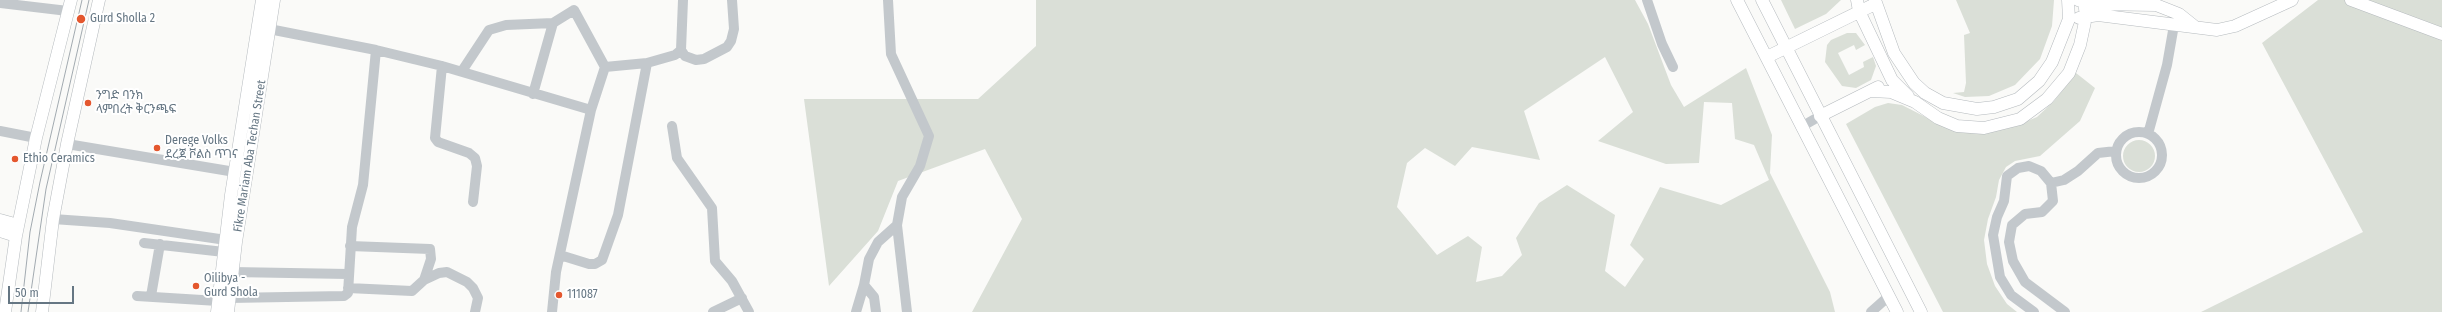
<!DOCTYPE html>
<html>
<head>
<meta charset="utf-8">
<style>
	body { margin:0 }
	#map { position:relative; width:2442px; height:312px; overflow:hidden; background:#fafaf8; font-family:"Fira Sans Condensed",sans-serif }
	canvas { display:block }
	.scale { position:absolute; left:8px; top:286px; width:66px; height:18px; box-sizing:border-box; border:2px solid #657683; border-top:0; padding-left:5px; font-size:12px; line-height:14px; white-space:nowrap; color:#657683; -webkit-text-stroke:3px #fff; paint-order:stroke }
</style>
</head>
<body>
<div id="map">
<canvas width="2442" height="312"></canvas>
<div class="scale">50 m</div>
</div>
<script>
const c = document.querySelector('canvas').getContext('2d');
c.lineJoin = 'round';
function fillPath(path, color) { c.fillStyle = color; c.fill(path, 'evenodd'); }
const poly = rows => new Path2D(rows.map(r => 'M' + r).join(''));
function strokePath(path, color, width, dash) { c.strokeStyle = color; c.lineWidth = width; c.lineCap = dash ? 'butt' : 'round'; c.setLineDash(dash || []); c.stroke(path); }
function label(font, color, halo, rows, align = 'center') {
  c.font = font + ' "Fira Sans Condensed","Noto Sans Ethiopic",sans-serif'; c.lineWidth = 4; c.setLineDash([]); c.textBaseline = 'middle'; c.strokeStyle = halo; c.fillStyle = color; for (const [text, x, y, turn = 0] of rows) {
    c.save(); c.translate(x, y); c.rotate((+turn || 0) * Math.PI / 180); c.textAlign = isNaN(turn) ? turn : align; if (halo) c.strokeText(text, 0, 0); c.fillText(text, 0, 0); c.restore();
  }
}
const green = poly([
	[1036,0,1635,0,1648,24,1671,85,1684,107,1746,68,1772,135,1770,173,1830,292,1835,312,972,312,1022,219,985,149,898,181,878,231,829,286,804,99,978,99,1036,46],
	[1605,57,1633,112,1598,141,1666,164,1699,163,1704,102,1732,103,1735,139,1754,145,1769,180,1721,205,1660,187,1630,245,1644,259,1625,287,1605,271,1615,215,1567,185,1539,203,1516,238,1522,255,1502,276,1476,282,1482,247,1468,236,1437,255,1397,207,1407,163,1425,148,1455,166,1472,147,1540,160,1524,111],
	[1781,0,1841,0,1826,14,1795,29],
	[1956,0,2054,0,2052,26,2040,59,2015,85,1989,96,1965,97,1953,93,1964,92,1966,83,1964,35,1970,33],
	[2318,0,2442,0,2442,312,2201,312,2363,232,2262,43],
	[1847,33,1856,33,1865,45,1856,50,1854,45,1838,53,1849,75,1864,67,1863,62,1873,57,1876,66,1871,80,1856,88,1842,86,1825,62,1827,45,1831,40],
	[2076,73,2095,88,2080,121,2040,156,2015,161,2006,167,1999,180,1996,197,1988,219,1984,240,1987,264,1995,286,2007,304,2017,312,1943,312,1846,124,1875,107,1888,103,1902,105,1949,129,2013,127,2037,117,2054,101],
	'2123 156a16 16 0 1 1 32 0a16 16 0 1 1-32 0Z'
]);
const minor = poly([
	[888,0,891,54,929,136,920,166,902,197,897,225,907,312],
	[1647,0,1662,44,1673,67],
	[0,3,68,11],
	[269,29,376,50,442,66,591,110],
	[681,50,685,56,696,60,704,59,727,47,731,41,734,29,732,0],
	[647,63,675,55,681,50,683,0],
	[442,66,435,138,438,142,469,153,475,158,477,166,473,202],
	[462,71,489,30,506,25,553,23,533,94],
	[672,126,677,158,712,208,715,261,732,281,749,312],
	[1801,127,1820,116],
	[0,131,36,138],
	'2116 155a23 23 0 1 1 46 0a23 23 0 1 1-46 0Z',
	[2148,134,2167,65,2174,25],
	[67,144,235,172],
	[2051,183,2064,180,2078,171,2098,153,2116,151],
	[53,219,110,223,233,241],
	[144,243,224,252],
	[350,246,430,249,431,259,424,280],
	[560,255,589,264,595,264,602,260,618,215,647,63,605,67],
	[232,272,348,274],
	[864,285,869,259,878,242,897,225],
	[348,288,412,291,424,280,439,273,447,272,467,282,473,288,478,298,475,312],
	[137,296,218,301],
	[151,296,160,244],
	[229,298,344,296,348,293,352,227,363,185,376,50],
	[552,312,556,272,591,110,605,67,574,10,553,23],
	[713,312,742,298],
	[856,312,864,285,874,297,876,312],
	[1871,312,1889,296],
	[2034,312,2011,295,2000,277,1993,235,1997,217,2004,201,2007,176,2018,168,2029,166,2041,171,2051,183,2053,201,2042,212,2025,214,2012,225,2009,242,2013,261,2025,282,2065,312]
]);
const major = poly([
	[1737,0,1897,312],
	[1762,0,1921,312],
	[1857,0,1859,11,1892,80,1908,96],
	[1875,0,1894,53,1914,83,1925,93,1943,103,1977,109,1994,107,2018,99,2039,81,2052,62,2069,19,2068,0],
	[2078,0,2090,4,2156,5,2179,14,2194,26],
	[2351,0,2442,34],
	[2079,18,2098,15,2217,30,2235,26,2292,0],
	[1767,57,1875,4],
	[1871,91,1891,92,1915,102,1938,118,1957,126,1984,128,2020,119,2047,99,2069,73,2080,45,2086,17,2084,0],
	[1820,116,1878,87],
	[0,220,18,225],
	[0,231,16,236],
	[5,312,16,236,36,138,71,0],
	[42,312,53,219,67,144,99,0],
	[217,312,231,195,262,0],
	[228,312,236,242,274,0]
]);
const tram = poly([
	[21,312,30,232,40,182,82,0],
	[28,312,46,189,89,0]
]);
const markers = [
	[81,19,5,"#e4572e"],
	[88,103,4,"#e4572e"],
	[157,148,4,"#e4572e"],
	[15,159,4,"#e4572e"],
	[196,286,4,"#e4572e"],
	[559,295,4,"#e4572e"]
];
const poiNames = [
	["Gurd Sholla 2",90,19],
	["ንግድ ባንክ",96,96],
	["ላምበረት ቅርንጫፍ",96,110],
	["Derege Volks",165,141],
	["ደረጀ ቮልስ ጥገና",165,155],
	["Ethio Ceramics",23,159],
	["Oilibya -",204,279],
	["Gurd Shola",204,293],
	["111087",567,295]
];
const streetNames = [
	["Fikre Mariam Aba Techan Street",250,156,-81]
];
fillPath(green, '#dadfd7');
strokePath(major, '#b5babe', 13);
strokePath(minor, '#c3c8cc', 10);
strokePath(major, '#fff', 12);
strokePath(tram, '#a2aab0', 1);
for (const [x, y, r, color] of markers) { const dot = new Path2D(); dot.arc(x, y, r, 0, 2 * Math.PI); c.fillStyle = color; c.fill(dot); strokePath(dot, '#fff', 1.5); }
label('12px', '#657683', '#fff', poiNames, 'left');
label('12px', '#657683', '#fff', streetNames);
</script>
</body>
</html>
